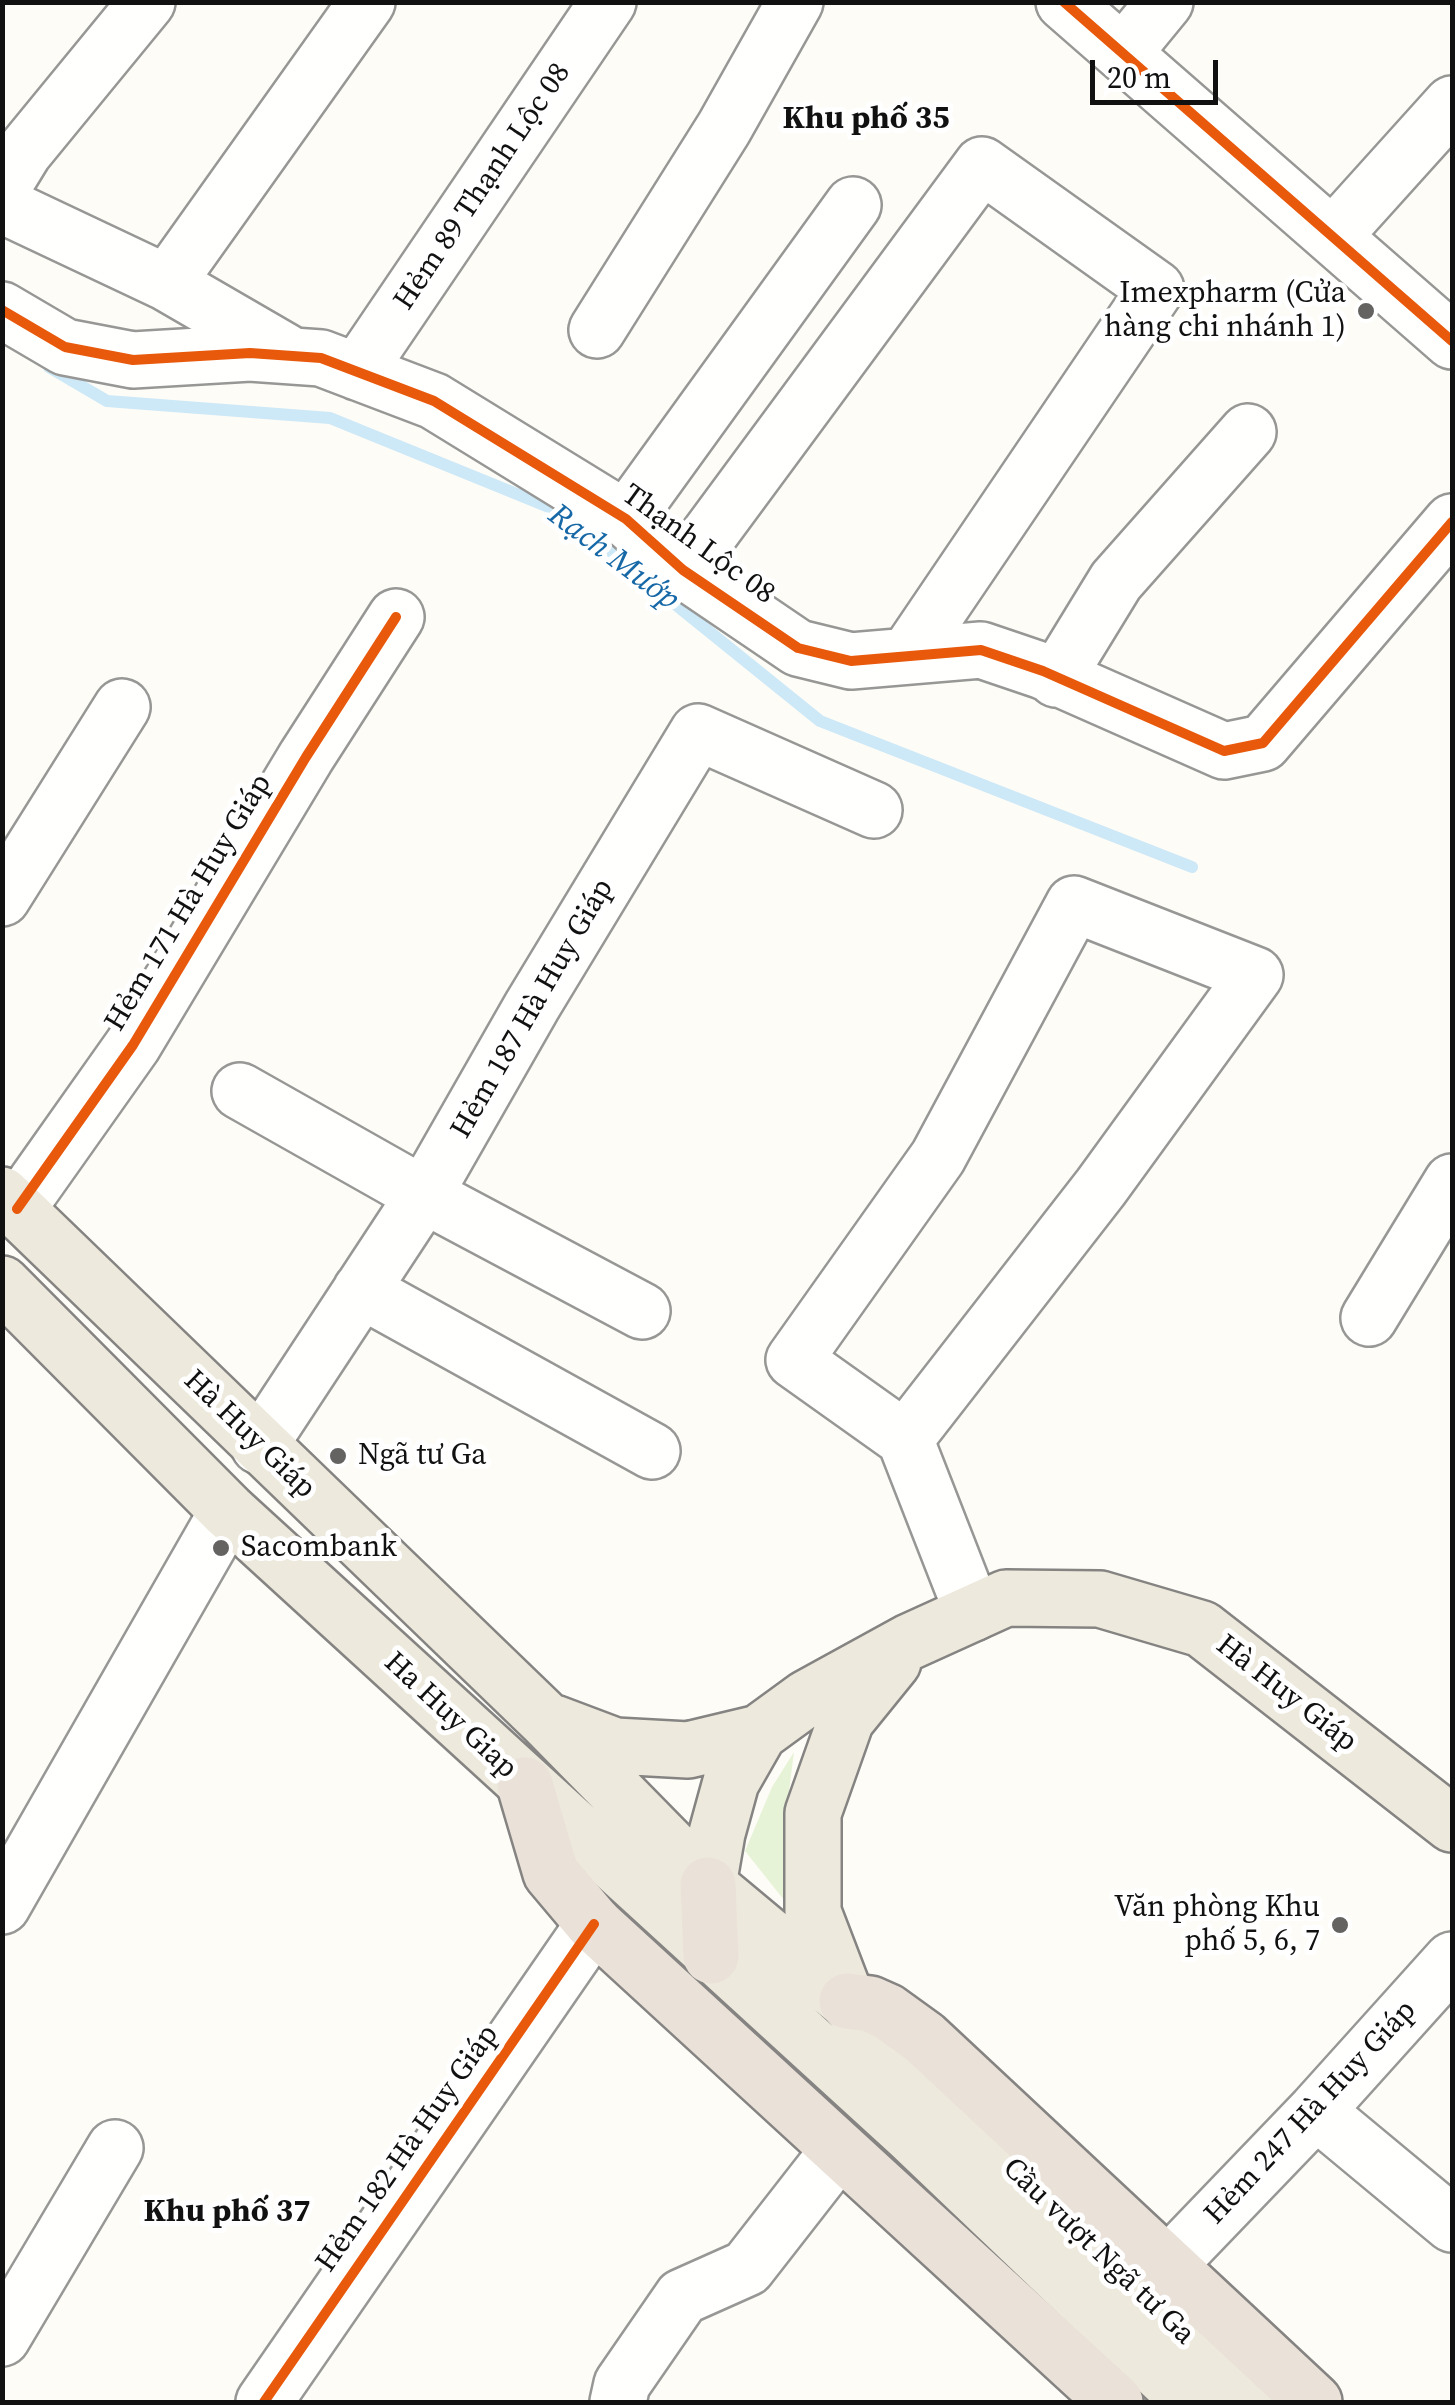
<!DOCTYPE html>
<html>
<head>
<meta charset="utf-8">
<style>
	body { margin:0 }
	#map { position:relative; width:1455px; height:2405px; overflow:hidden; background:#fdfcf7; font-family:"Source Serif 4",serif }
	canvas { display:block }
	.frame { position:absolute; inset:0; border:5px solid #111; pointer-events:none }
	.scale { position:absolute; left:1090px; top:60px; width:128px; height:45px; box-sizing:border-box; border:5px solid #111; border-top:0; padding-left:12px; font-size:30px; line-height:35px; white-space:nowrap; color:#111; -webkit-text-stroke:8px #fff; paint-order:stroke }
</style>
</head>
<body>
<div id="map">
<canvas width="1455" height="2405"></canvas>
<div class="frame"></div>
<div class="scale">20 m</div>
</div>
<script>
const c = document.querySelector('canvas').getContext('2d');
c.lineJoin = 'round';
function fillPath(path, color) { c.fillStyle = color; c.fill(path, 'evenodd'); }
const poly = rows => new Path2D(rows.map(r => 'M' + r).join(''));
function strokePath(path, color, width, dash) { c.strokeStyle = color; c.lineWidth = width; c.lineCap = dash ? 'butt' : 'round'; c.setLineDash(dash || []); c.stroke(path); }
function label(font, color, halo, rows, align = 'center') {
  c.font = font + ' "Source Serif 4",serif'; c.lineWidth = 10; c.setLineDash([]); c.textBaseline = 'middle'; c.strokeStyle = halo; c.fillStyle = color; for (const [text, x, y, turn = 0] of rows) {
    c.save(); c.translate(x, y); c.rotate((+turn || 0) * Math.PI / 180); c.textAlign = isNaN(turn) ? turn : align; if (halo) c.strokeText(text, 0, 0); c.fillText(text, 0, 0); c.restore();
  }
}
const green = poly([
	[794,1752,789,1791,796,1915,745,1851,772,1787]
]);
const stream = poly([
	[49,367,107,401,330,418,561,512,820,721,1192,867]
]);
const minor = poly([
	[1064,2,1452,341],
	[1124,52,1165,2],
	[2,188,24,152,147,2],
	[2,205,167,283,286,352],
	[1333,236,1452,104],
	[167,283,367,2],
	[2,310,65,347,133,360,250,353,321,358,434,401,626,519,683,570,798,648,851,661,981,650,1043,671,1224,751,1263,743,1452,522],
	[597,330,724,128,795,2],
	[357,372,608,2],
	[626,519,853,205],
	[683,570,982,165,1156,289,908,655],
	[1056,679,1116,581,1248,432],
	[2,898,122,707],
	[240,1091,424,1195,642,1311],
	[17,1209,133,1045,306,757,396,617],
	[361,1290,652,1451],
	[1369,1318,1452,1182],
	[905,1439,1101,1187,1255,975,1074,904,938,1157,794,1360,905,1439,973,1613],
	[259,1446,424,1195,532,1006,698,732,874,810],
	[2,1906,228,1511],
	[1316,2111,1452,2224],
	[1169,2264,1316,2111,1452,1960],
	[2,2338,115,2148],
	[264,2402,594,1924],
	[618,2402,622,2384,682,2297,747,2268,839,2150]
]);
const major = poly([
	[2,1195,546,1720,708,1885,847,2001,940,2102,1257,2402],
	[2,1284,228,1511,910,2134,1191,2402],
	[554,1723,615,1746,688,1750,759,1733],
	[708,1885,717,1833,731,1782,759,1733,807,1698,909,1642,1006,1598,1100,1599,1202,1629,1452,1824],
	[846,1998,813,1912,813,1813,846,1720,893,1662]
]);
const highway = poly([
	[525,1785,551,1873,594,1924,1115,2402],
	[708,1885,711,1956],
	[847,2001,870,2004,888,2012,924,2038,1314,2402]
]);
const cycleway = poly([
	[1064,2,1452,341],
	[2,310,65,347,133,360,250,353,321,358,434,401,626,519,683,570,798,648,851,661,981,650,1043,671,1224,751,1263,743,1452,522],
	[17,1209,133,1045,306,757,396,617],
	[264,2402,594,1924]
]);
const markers = [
	[1366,311,10,"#646362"],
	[338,1456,10,"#646362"],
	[221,1548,10,"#646362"],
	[1340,1925,10,"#646362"]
];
const streetNames = [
	["Hẻm 89 Thạnh Lộc 08",483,187,-56],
	["Thạnh Lộc 08",698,545,36],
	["Hẻm 171 Hà Huy Giáp",189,903,-59],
	["Hẻm 187 Hà Huy Giáp",533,1009,-60],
	["Hà Huy Giáp",249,1435,44],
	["Hà Huy Giáp",1286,1694,38],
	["Ha Huy Giap",450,1716,43],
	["Hẻm 247 Hà Huy Giáp",1311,2113,-47],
	["Hẻm 182 Hà Huy Giáp",408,2149,-55],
	["Cầu vượt Ngã tư Ga",1098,2252,44]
];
const poiNames = [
	["Imexpharm (Cửa",1346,294],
	["hàng chi nhánh 1)",1346,328],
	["Ngã tư Ga",358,1456,"left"],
	["Sacombank",241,1548,"left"],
	["Văn phòng Khu",1320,1908],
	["phố 5, 6, 7",1320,1942]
];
const neighbourhoodNames = [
	["Khu phố 35",866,120],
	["Khu phố 37",227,2213]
];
const waterNames = [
	["Rạch Mướp",613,558,37]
];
fillPath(green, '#e7f3d7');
strokePath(stream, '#cde8f7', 12);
strokePath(minor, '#979795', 60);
strokePath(major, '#858482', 60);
strokePath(highway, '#858482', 60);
strokePath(minor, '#fffffe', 55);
strokePath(major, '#ede9dc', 55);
strokePath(highway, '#eae1d8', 55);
strokePath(cycleway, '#e8590c', 10);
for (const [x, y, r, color] of markers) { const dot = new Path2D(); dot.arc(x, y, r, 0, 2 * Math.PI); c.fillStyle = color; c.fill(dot); strokePath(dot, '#fff', 4); }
label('30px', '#111', '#fff', streetNames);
label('30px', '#111', '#fff', poiNames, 'right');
label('bold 32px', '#111', '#fff', neighbourhoodNames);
label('italic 32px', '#1768a6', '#fff', waterNames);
</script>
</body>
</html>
